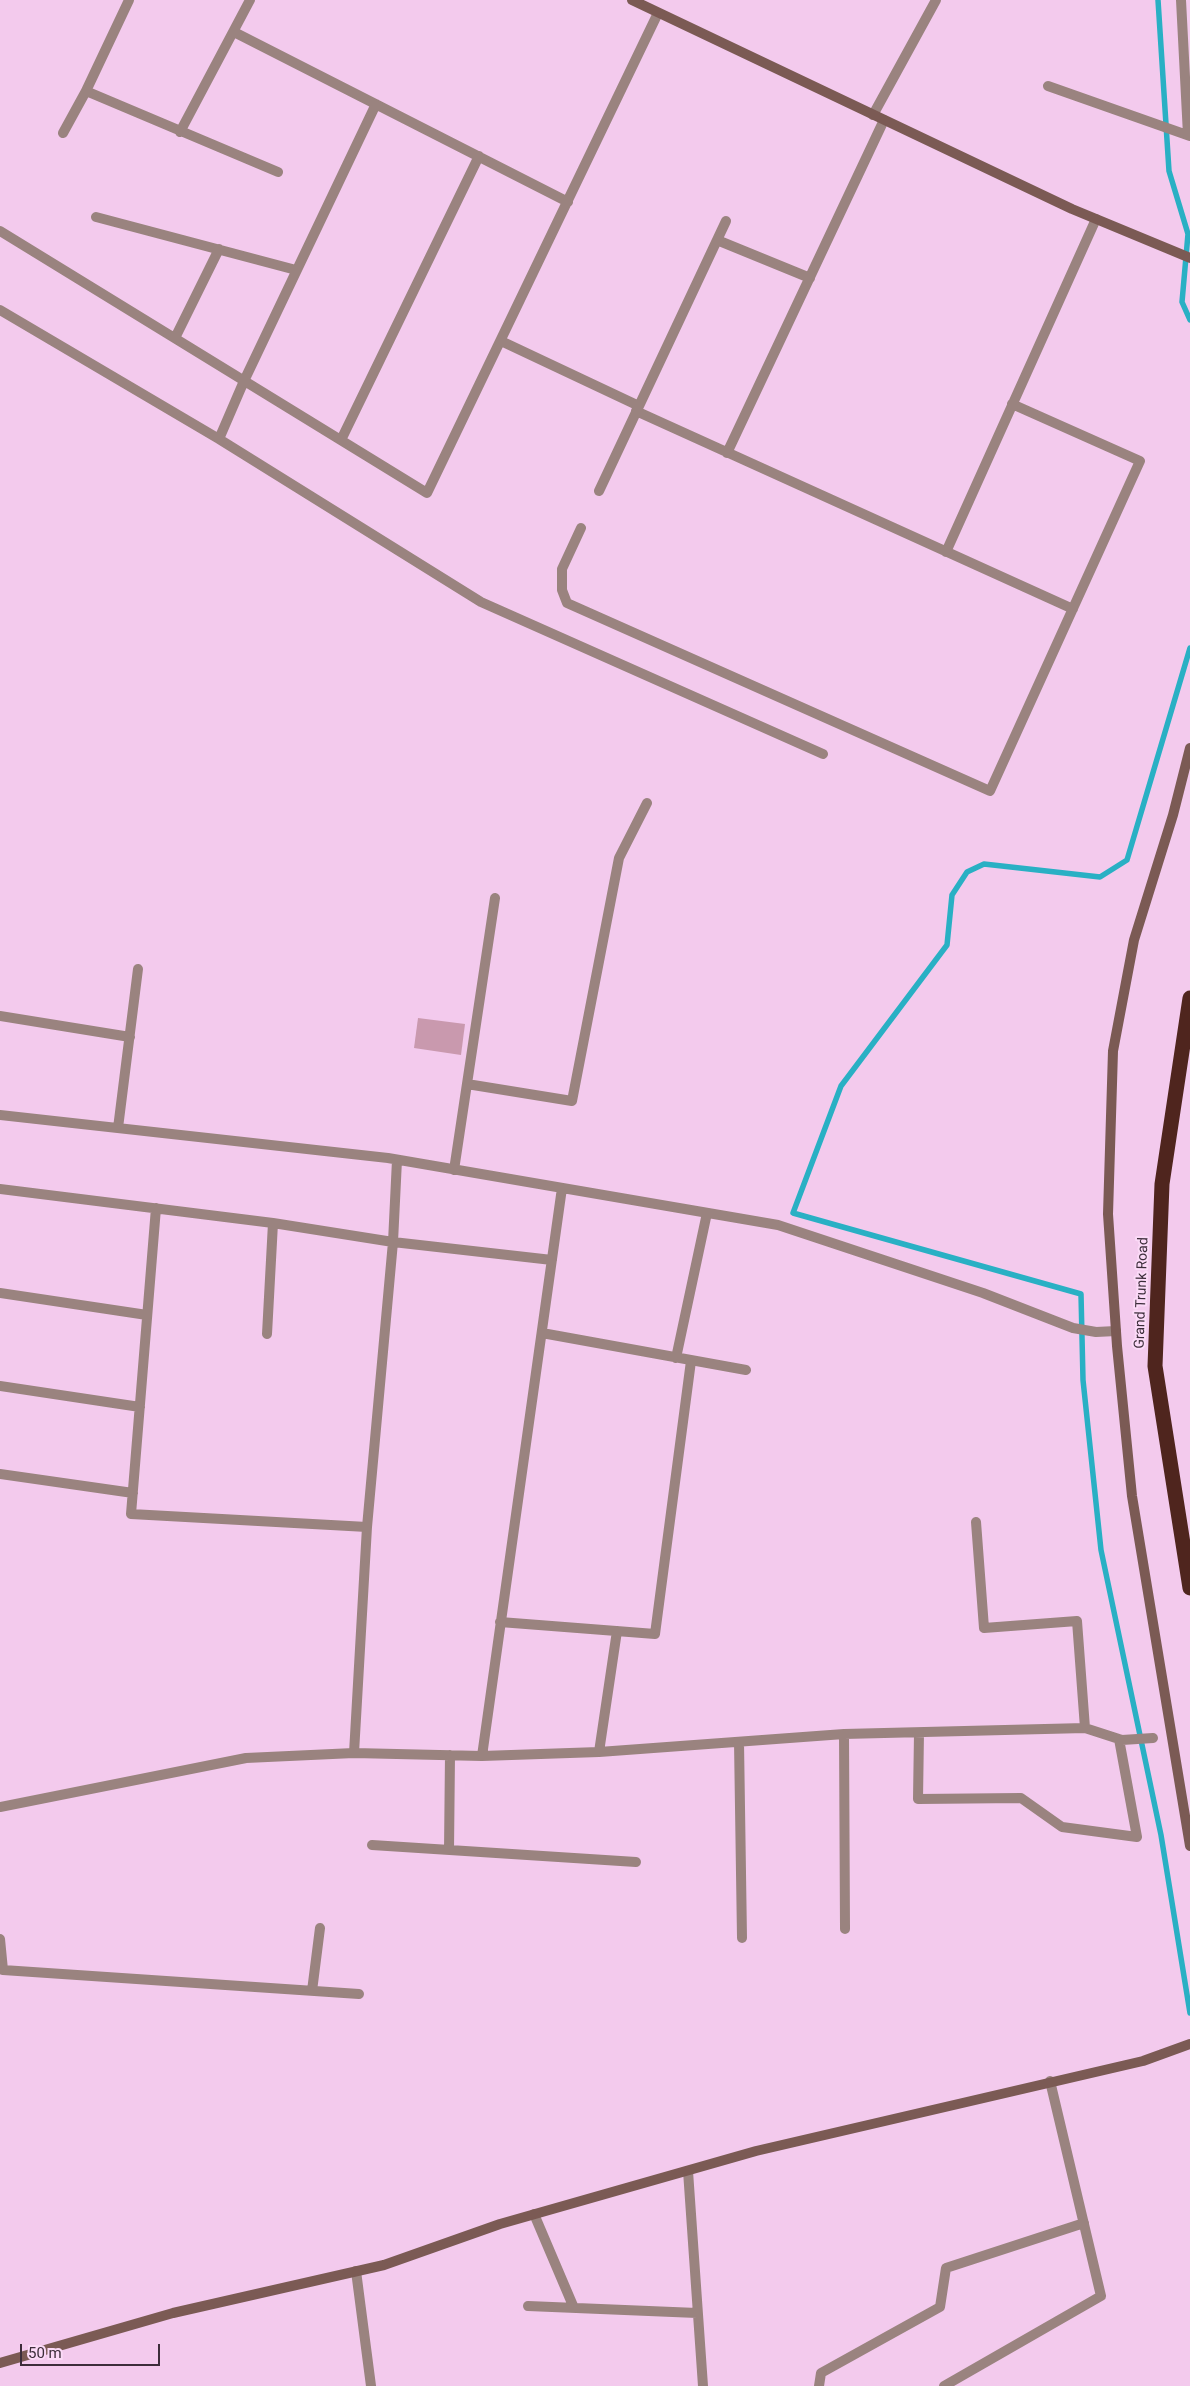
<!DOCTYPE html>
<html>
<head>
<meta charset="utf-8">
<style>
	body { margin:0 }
	#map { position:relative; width:1190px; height:2386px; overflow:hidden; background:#f3caed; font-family:Roboto,sans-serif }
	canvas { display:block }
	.scale { position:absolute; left:20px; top:2344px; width:140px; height:22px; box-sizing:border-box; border:2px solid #3c2d3a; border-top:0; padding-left:6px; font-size:15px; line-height:18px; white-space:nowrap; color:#3c2d3a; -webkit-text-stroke:4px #fbdaf7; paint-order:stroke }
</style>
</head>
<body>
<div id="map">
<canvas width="1190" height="2386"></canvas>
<div class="scale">50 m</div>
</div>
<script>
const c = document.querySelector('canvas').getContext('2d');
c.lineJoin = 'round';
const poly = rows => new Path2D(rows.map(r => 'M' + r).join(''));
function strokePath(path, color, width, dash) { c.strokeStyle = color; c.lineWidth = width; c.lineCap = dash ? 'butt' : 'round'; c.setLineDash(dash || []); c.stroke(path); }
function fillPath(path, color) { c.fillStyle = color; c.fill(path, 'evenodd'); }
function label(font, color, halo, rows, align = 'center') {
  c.font = font + ' Roboto,sans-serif'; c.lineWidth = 4; c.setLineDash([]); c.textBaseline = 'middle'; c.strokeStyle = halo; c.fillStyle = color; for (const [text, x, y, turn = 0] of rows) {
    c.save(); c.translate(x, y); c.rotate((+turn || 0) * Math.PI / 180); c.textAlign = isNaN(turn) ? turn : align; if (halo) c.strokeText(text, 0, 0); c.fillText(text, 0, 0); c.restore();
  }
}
const stream = poly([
	[1158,0,1169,171,1188,234,1182,302,1190,320],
	[1190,648,1127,860,1100,877,984,864,967,872,952,895,947,945,841,1086,793,1213,1081,1294,1083,1380,1101,1550,1161,1835,1190,2013]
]);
const building = poly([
	[418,1018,465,1024,461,1055,414,1048]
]);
const street = poly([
	[1181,0,1188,135],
	[234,32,568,202],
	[1048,86,1190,136],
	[86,91,278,172],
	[873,115,936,0],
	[180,132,250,0],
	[63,133,86,91,129,0],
	[96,217,296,270],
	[0,231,427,493,658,13],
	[717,240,810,278],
	[0,310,219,439,481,602,823,754],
	[175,338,219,249],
	[501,341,639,406],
	[636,411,1073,609],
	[219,439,244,381,376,104],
	[341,440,479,156],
	[727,453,884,120],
	[599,491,726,221],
	[581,528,562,569,562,590,567,603,990,791,1140,461,1012,404],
	[946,552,1096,219],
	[0,1016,130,1037],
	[467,1084,572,1101,619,858,647,803],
	[0,1115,388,1158,778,1225,983,1293,1073,1328,1096,1332,1116,1331],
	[118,1128,138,969],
	[454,1170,495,898],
	[0,1189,273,1223,393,1242,552,1260],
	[156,1208,131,1514,367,1527],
	[0,1293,147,1315],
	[542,1333,746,1370],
	[267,1334,273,1223],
	[676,1358,707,1213],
	[0,1386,140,1407],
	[0,1474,133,1493],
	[976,1522,984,1628,1077,1621,1085,1728],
	[500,1622,655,1634,691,1361],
	[919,1733,918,1799,1021,1798,1062,1827,1137,1837,1119,1739],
	[844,1734,845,1929],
	[739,1742,742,1938],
	[599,1752,617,1631],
	[354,1753,367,1527,393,1242,397,1160],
	[482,1756,562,1188],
	[0,1807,246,1758,354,1753,482,1756,599,1752,844,1734,1085,1728,1122,1740,1153,1738],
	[372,1845,636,1862],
	[449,1850,450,1755],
	[0,1939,3,1970,359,1994],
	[312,1991,320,1928],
	[688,2171,703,2386],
	[534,2214,574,2308],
	[356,2271,371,2386],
	[528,2306,697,2313],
	[819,2386,821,2373,940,2307,946,2268,1084,2223],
	[944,2386,1101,2296,1050,2081]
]);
const secondary = poly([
	[632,0,1072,209,1190,258],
	[1190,748,1173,815,1134,940,1113,1051,1108,1214,1117,1346,1132,1496,1190,1846],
	[0,2363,173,2313,384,2265,500,2224,756,2151,1143,2061,1190,2044]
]);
const highway = poly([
	[1190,998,1162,1184,1155,1366,1190,1588]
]);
const streetNames = [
	["Grand Trunk Road",1142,1293,-88]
];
strokePath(stream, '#29b0c4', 5.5);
fillPath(building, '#c999ae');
strokePath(street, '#9a837f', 10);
strokePath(secondary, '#7b5a54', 10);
strokePath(highway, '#4f251e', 15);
label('14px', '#3c2d3a', '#fbdaf7', streetNames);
</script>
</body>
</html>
